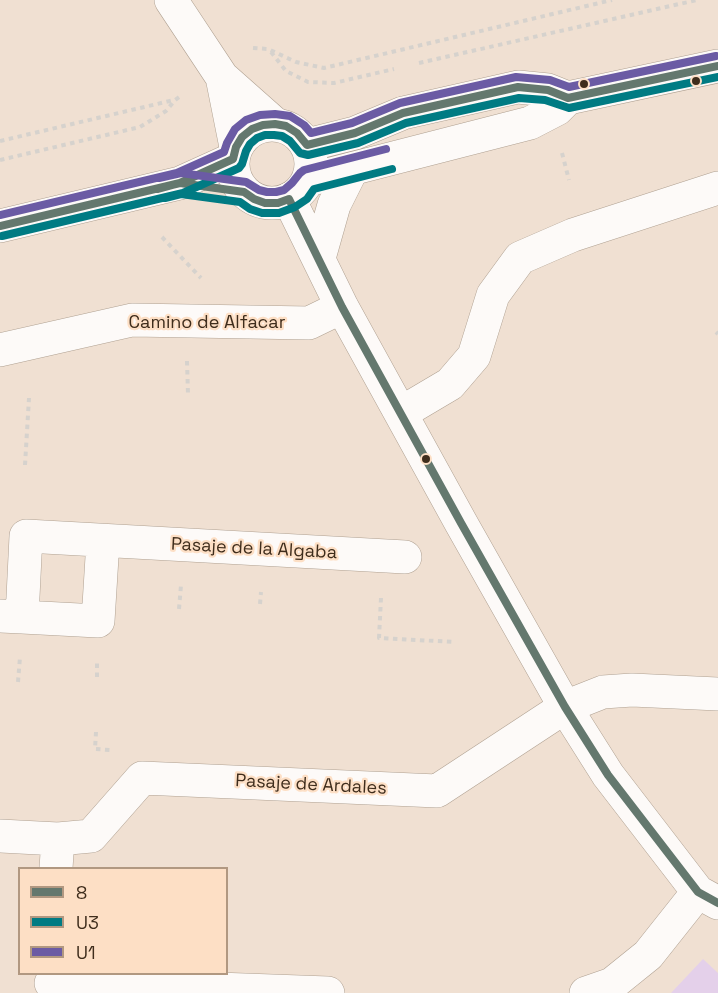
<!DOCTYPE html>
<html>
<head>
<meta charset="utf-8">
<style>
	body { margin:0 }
	#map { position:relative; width:718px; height:993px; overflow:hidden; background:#f0e0d2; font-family:"Space Grotesk",sans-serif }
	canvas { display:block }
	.legend { position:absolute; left:18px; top:867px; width:210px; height:108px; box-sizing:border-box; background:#fddfc5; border:2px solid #b19881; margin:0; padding:8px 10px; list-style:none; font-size:18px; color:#3f2d1c }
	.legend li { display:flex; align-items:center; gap:12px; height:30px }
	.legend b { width:30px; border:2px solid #b19881 }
</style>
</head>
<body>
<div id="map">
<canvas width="718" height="993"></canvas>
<ul class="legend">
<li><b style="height:8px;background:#64786e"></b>8</li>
<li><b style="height:8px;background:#007b83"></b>U3</li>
<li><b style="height:8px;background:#6b5ba4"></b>U1</li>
</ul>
</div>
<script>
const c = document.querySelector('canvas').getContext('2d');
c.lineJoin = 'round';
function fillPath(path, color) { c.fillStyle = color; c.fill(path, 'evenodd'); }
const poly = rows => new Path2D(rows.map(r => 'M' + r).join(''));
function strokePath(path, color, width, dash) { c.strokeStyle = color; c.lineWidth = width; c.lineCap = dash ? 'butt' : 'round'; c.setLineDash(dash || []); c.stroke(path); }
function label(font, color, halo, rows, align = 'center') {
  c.font = font + ' "Space Grotesk",sans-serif'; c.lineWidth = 4.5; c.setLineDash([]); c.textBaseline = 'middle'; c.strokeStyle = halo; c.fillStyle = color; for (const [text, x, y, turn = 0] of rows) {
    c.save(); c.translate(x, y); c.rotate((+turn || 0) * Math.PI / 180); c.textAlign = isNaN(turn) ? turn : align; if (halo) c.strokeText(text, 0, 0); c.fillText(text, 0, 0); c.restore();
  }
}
const green = poly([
	[703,959,718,973,718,993,671,993]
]);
const path = poly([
	[253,48,268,49,296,62,324,68,612,0],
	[271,52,286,71,308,82,334,83,394,69],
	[419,63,697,0],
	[0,141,174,100],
	[562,153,569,180],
	[0,160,140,127,166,111,175,100,182,95],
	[162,237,201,278],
	[716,332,718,334],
	[187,361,188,394],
	[25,465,29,398],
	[381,598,379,638,455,642],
	[260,604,261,592],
	[179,609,181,585],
	[97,677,97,661],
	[18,682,20,657],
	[96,732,95,749,110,750]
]);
const minor = poly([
	[171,0,222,77,275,124],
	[222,77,236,147],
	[289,199,342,307,461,523,565,707,608,775,698,892,718,903],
	[319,258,334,205,352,169],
	[0,350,132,320,309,323,342,307],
	[401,413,450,384,474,356,493,295,520,258,573,235,718,188],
	[0,616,22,617,26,536,405,557],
	[22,617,98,621,103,541],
	[0,836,58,839,91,836,142,778,437,791,565,707,603,692,632,690,718,694],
	[56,868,58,839],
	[51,983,328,993],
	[586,993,612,984,648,955,698,892]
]);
const major = poly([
	'233 164a39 39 0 1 1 78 0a39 39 0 1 1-78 0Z',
	[307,145,355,133,403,113,518,87,548,90,568,98],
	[308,180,530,123,557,109,568,98,718,66],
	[0,226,180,183,233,159]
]);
const bus1 = poly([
	[158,189,180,183,233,159,236,147,242,137,252,129,263,125,275,124,286,126,297,133,307,145,355,133,403,113,518,87,548,90,568,98,718,66],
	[0,226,180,183,244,192,254,199,265,203,278,203,289,199,342,307,461,523,565,707,608,775,698,892,718,903]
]);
const bus2 = poly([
	[165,198,181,194,240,202,250,209,262,213,279,213,295,207,307,199,314,189,392,169],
	[2,236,183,193,239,168,242,164,246,151,250,144,257,138,265,135,274,135,282,136,290,141,300,153,308,155,358,143,406,123,519,98,545,100,569,108,718,77]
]);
const bus3 = poly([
	[159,178,181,173,246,182,259,190,267,192,276,192,284,190,292,183,300,173,304,170,386,149],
	[0,215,177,173,224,152,227,143,235,129,246,120,260,115,275,114,290,116,304,125,311,133,352,123,400,103,516,77,550,80,569,87,716,56]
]);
const markers = [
	[696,81,5,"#3f2d1c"],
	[584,84,5,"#3f2d1c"],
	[426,459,5,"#3f2d1c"]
];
const streetNames = [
	["Camino de Alfacar",207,323],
	["Pasaje de la Algaba",254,549,3],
	["Pasaje de Ardales",311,785,3]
];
fillPath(green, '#e4d0ea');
strokePath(minor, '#afa091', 34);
strokePath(major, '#afa091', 34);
strokePath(path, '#d6d2cd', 4, [4.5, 4.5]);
strokePath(minor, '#fdfaf8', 33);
strokePath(major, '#fdfaf8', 33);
strokePath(bus1, '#64786e', 8);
strokePath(bus2, '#007b83', 8);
strokePath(bus3, '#6b5ba4', 8);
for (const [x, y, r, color] of markers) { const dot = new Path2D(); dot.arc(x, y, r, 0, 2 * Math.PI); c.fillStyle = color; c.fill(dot); strokePath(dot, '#fddfc5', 2); }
label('18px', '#3f2d1c', '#fddfc5', streetNames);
</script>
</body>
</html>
